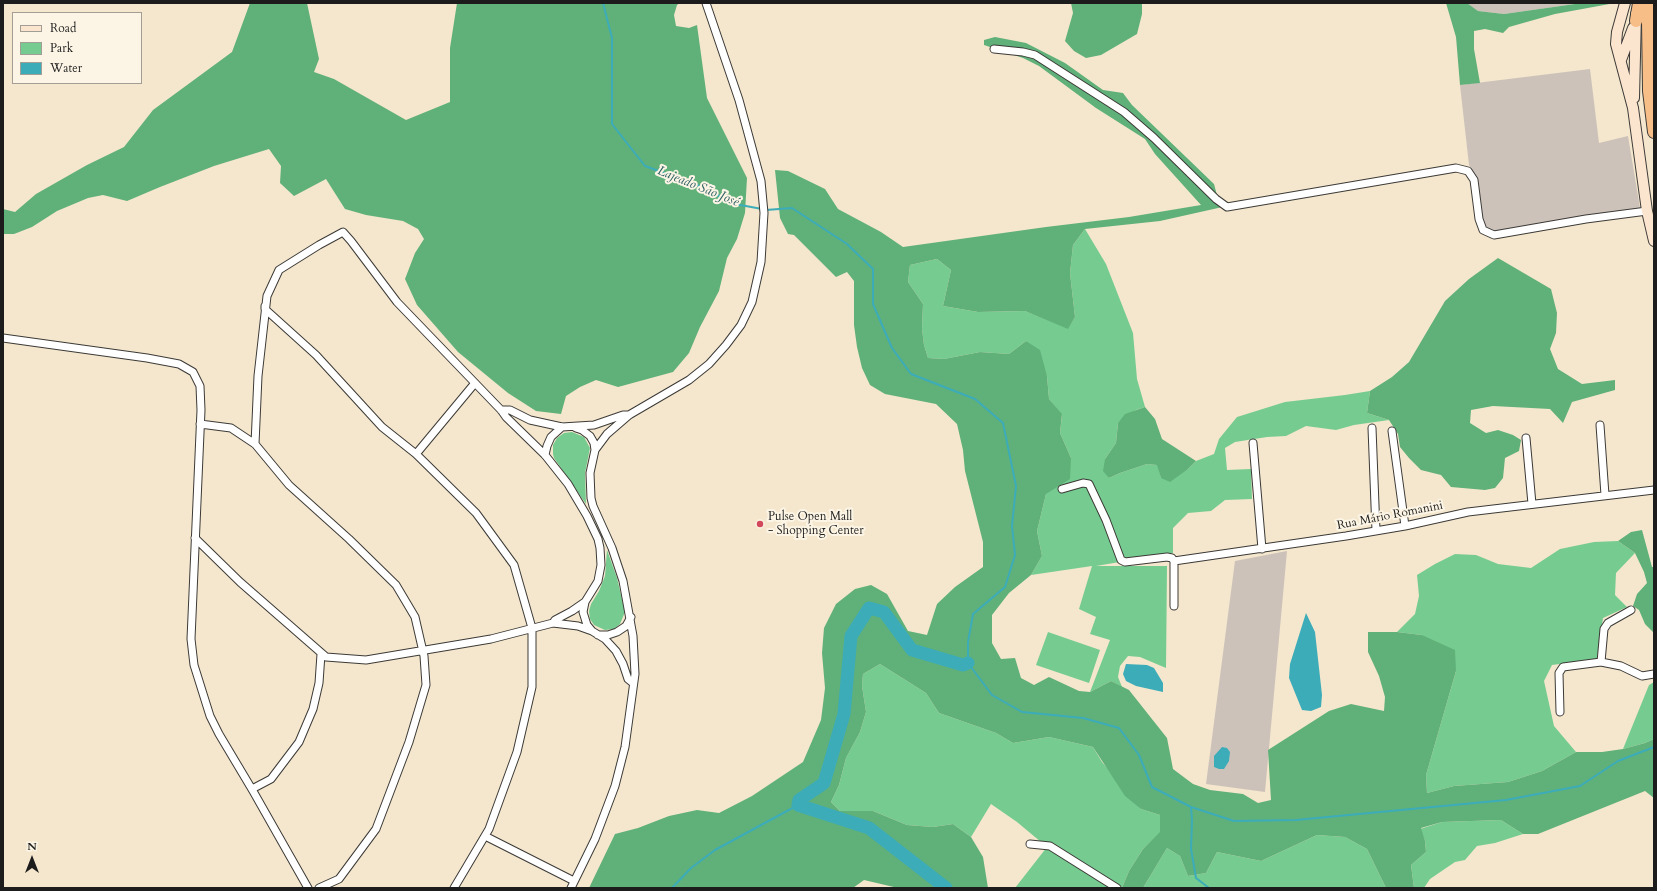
<!DOCTYPE html>
<html>
<head>
<meta charset="utf-8">
<style>
	body { margin:0 }
	#map { position:relative; width:1657px; height:891px; overflow:hidden; background:#f4e7cd; font-family:Cardo,serif }
	canvas { display:block }
	.frame { position:absolute; inset:0; border:4px solid #1c1c1c; pointer-events:none }
	.legend { position:absolute; left:12px; top:12px; width:130px; height:72px; box-sizing:border-box; background:#fcf5e5; border:1px solid #a29e95; margin:0; padding:5px 7px; list-style:none; font-size:12px; color:#1c1c1c }
	.legend li { display:flex; align-items:center; gap:8px; height:20px }
	.legend b { width:20px; border:1px solid #a29e95 }
	.north { position:absolute; left:12px; top:839px; width:40px; height:40px; -webkit-text-stroke:3px #fcf5e5; paint-order:stroke; rotate:0deg; font-size:11px; font-weight:700; line-height:16px; text-align:center; color:#1c1c1c }
	.north::after { content:''; display:block; margin:auto; width:14px; height:18px; background:#1c1c1c; clip-path:polygon(50% 0,100% 100%,50% 72%,0 100%) }
</style>
</head>
<body>
<div id="map">
<canvas width="1657" height="891"></canvas>
<div class="frame"></div>
<ul class="legend">
<li><b style="height:5px;background:#fce5cf"></b>Road</li>
<li><b style="height:11px;background:#76cc90"></b>Park</li>
<li><b style="height:11px;background:#3cacb9"></b>Water</li>
</ul>
<div class="north">N</div>
</div>
<script>
const c = document.querySelector('canvas').getContext('2d');
c.lineJoin = 'round';
function fillPath(path, color) { c.fillStyle = color; c.fill(path, 'evenodd'); }
const poly = rows => new Path2D(rows.map(r => 'M' + r).join(''));
function strokePath(path, color, width, dash) { c.strokeStyle = color; c.lineWidth = width; c.lineCap = dash ? 'butt' : 'round'; c.setLineDash(dash || []); c.stroke(path); }
function label(font, color, halo, rows, align = 'center') {
  c.font = font + ' Cardo,serif'; c.lineWidth = 4; c.setLineDash([]); c.textBaseline = 'middle'; c.strokeStyle = halo; c.fillStyle = color; for (const [text, x, y, turn = 0] of rows) {
    c.save(); c.translate(x, y); c.rotate((+turn || 0) * Math.PI / 180); c.textAlign = isNaN(turn) ? turn : align; if (halo) c.strokeText(text, 0, 0); c.fillText(text, 0, 0); c.restore();
  }
}
const industrial = poly([
	[1467,3,1582,3,1504,14,1478,11],
	[1590,69,1599,143,1628,136,1640,208,1583,216,1520,228,1493,231,1485,228,1481,217,1477,179,1469,165,1460,85],
	[1287,551,1265,792,1206,784,1235,561]
]);
const green = poly([
	[1085,229,1106,264,1133,333,1137,379,1145,407,1136,410,1118,423,1116,443,1105,459,1109,478,1120,473,1147,464,1158,465,1161,478,1188,469,1196,461,1214,454,1219,439,1237,417,1285,402,1345,395,1370,391,1367,413,1389,420,1354,425,1336,430,1306,426,1286,436,1267,437,1235,442,1225,448,1227,470,1251,469,1252,499,1225,500,1211,511,1188,513,1173,528,1173,553,1096,566,1167,566,1166,668,1140,657,1128,656,1120,666,1118,677,1122,687,1111,681,1090,692,1110,640,1090,634,1096,617,1079,609,1092,566,1031,575,1042,556,1037,531,1046,494,1071,458,1060,433,1062,415,1049,399,1047,376,1026,341,1009,354,980,352,944,359,928,358,924,345,922,329,923,304,908,282,910,265,937,259,951,270,943,306,978,312,1025,311,1068,328,1075,317,1070,273,1073,245],
	[572,432,584,437,590,448,585,473,586,504,554,458,553,454,553,445,557,438,564,433],
	[1618,541,1635,553,1616,573,1615,595,1627,607,1603,618,1597,659,1552,665,1544,681,1554,726,1576,752,1542,771,1508,782,1454,786,1427,793,1426,775,1456,671,1422,635,1397,632,1415,614,1419,596,1417,575,1435,564,1455,554,1476,555,1498,564,1531,568,1560,549,1594,542],
	[607,550,617,578,625,612,620,624,614,629,605,630,594,625,590,619,589,611,591,604,599,591,605,576],
	[1048,632,1100,650,1089,683,1036,665],
	[880,664,926,693,939,713,996,733,1013,743,1049,737,1093,747,1102,762,1141,809,1160,815,1161,832,1143,849,1129,871,1122,888,1015,888,1047,847,1017,822,991,804,971,837,953,824,933,827,907,825,873,811,840,811,831,802,839,785,846,758,860,732,866,712,862,686,863,674],
	[1654,682,1654,739,1645,743,1623,749,1649,685],
	[1501,820,1523,834,1495,843,1477,846,1465,860,1455,862,1430,879,1424,888,1414,888,1411,865,1426,852,1425,841,1420,829,1442,822],
	[1317,835,1345,837,1367,849,1386,888,1143,888,1167,848,1180,856,1188,876,1206,873,1217,852,1261,861]
]);
const forest = poly([
	[250,3,307,3,319,59,314,72,334,79,406,120,450,102,450,48,457,3,680,3,677,5,674,15,676,26,689,28,697,25,707,98,747,178,745,213,737,239,727,258,719,291,700,327,689,353,673,372,618,387,596,380,580,387,566,396,561,414,536,411,508,393,458,352,417,305,405,279,415,253,424,239,418,229,403,221,366,215,345,209,326,179,294,196,280,183,281,166,269,149,214,166,160,187,127,201,103,195,88,198,57,211,32,227,14,234,3,234,3,209,15,212,36,194,87,165,124,147,153,110,232,52],
	[1071,3,1142,3,1142,14,1137,34,1101,55,1086,58,1074,51,1065,41,1073,13],
	[1446,3,1467,3,1478,11,1504,14,1582,3,1615,3,1555,14,1509,27,1503,33,1485,29,1474,31,1474,49,1480,83,1460,85,1456,37],
	[995,37,1026,43,1065,63,1103,90,1123,93,1132,105,1214,184,1218,199,1227,206,1160,221,1085,229,1073,245,1070,273,1075,317,1068,329,1025,311,978,312,943,306,951,270,937,259,910,265,908,282,923,304,922,329,924,345,928,358,944,359,980,352,1009,354,1026,341,1040,350,1047,376,1049,399,1062,414,1060,433,1071,458,1070,479,1046,494,1037,531,1042,556,1031,575,1009,593,992,615,992,643,1001,659,1015,658,1021,678,1034,685,1049,677,1079,691,1090,692,1111,681,1129,690,1167,738,1173,769,1193,784,1210,790,1243,794,1258,803,1271,800,1268,750,1329,711,1351,704,1384,711,1385,697,1379,676,1368,652,1368,632,1397,632,1422,635,1455,650,1456,671,1426,775,1427,793,1454,786,1508,782,1542,771,1576,752,1602,752,1623,749,1645,743,1654,739,1654,798,1645,791,1538,834,1523,834,1501,820,1442,822,1421,828,1425,841,1426,852,1411,865,1414,888,1386,888,1367,849,1345,837,1317,835,1261,861,1217,852,1206,873,1188,876,1180,856,1167,848,1143,888,1122,888,1129,871,1143,849,1160,832,1160,815,1141,809,1125,796,1093,747,1049,737,1013,743,996,733,939,713,926,693,880,664,863,674,862,686,866,712,860,732,846,758,839,785,831,802,840,811,873,811,907,825,933,827,953,824,971,837,983,857,988,888,898,888,864,880,853,888,589,888,615,834,638,828,669,816,697,810,719,813,752,796,803,762,821,720,825,688,822,653,824,628,836,604,855,589,871,585,887,594,908,631,927,635,937,604,955,587,983,567,983,542,965,471,963,450,957,424,936,404,885,394,870,385,862,368,857,347,854,325,854,281,847,272,836,277,794,235,788,234,780,218,775,170,788,171,825,189,838,209,881,232,903,247,1046,227,1129,217,1201,205,1155,154,1145,139,1096,108,1039,66,1023,58,984,45,984,40],
	[1498,258,1551,289,1557,313,1556,333,1550,349,1558,369,1582,384,1615,380,1615,390,1572,402,1563,423,1550,409,1493,406,1471,410,1470,423,1486,433,1498,430,1513,435,1521,440,1519,451,1505,458,1503,478,1495,488,1485,490,1451,487,1441,475,1421,470,1409,458,1400,447,1398,434,1389,420,1367,413,1370,391,1392,377,1409,362,1445,301,1469,279],
	[1145,407,1155,419,1162,439,1196,461,1188,469,1170,482,1161,478,1157,465,1147,464,1120,473,1109,478,1103,471,1105,459,1116,443,1118,423,1125,414],
	[1642,530,1652,567,1654,567,1654,633,1645,624,1639,610,1633,606,1637,594,1647,583,1644,572,1635,553,1618,541,1631,532]
]);
const water = poly([
	[1306,613,1315,632,1322,695,1321,707,1311,711,1302,710,1289,678,1290,664],
	[1126,664,1147,665,1154,668,1163,683,1163,692,1136,686,1126,681,1123,674],
	[1222,747,1227,748,1230,752,1229,761,1224,769,1219,769,1214,767,1214,756]
]);
const stream = poly([
	[603,3,612,38,612,124,645,166,697,185,735,204,762,209],
	[766,210,792,208,847,244,873,269,873,304,892,348,911,374,975,399,1003,423,1016,486,1012,526,1015,555,1005,587,973,614,968,642,968,663,992,695,1022,712,1083,718,1119,728,1139,755,1152,787,1191,807,1234,821,1296,820,1506,800,1580,786,1618,761,1654,747],
	[1191,808,1192,820,1191,849,1196,878,1209,888],
	[672,888,691,868,715,850,798,805]
]);
const river = poly([
	[946,888,869,828,798,805,799,800,824,783,844,714,851,636,869,608,884,612,912,650,963,665,968,663]
]);
const minor = poly([
	[994,49,1023,52,1035,55,1124,112,1154,138,1216,199,1227,207,1456,168,1468,171,1474,180,1479,219,1483,230,1494,235,1586,219,1647,211],
	[265,306,265,309,316,355,382,427,416,454,476,513,514,565,532,628,532,687,517,752,489,829,454,888],
	[3,338,147,358,179,364,193,372,200,386,201,410,191,639,194,665,210,716,219,734,253,791,308,888],
	[501,410,510,410,530,420,562,427,594,425,623,415,629,415],
	[200,424,231,428,255,444,289,485,349,539,396,585,415,617,424,656,426,685,409,742,376,829,339,879,319,888],
	[1600,425,1605,495],
	[576,428,582,430,590,436,594,443,595,450],
	[1372,428,1376,531],
	[1392,431,1405,526],
	[1526,438,1532,504],
	[1253,443,1262,549],
	[255,444,258,376,267,296,279,270,319,245,343,232,351,241,397,302,501,410,506,417,545,455,568,484,587,516,598,539,600,548,601,565,598,581,585,602,572,611,555,620,553,623],
	[416,454,475,383],
	[545,455,547,446,551,437,562,427],
	[1062,489,1083,483,1089,484,1106,520,1121,560,1125,562,1167,557,1172,558,1174,561],
	[195,538,240,582,326,657,366,660,491,639,553,623,578,626,592,631],
	[585,602,583,612,587,625,592,631,605,639,616,651,623,664,628,679,633,683],
	[1174,606,1174,561,1346,536,1405,526,1468,512,1654,490],
	[598,635,608,635,617,632,626,626,631,617],
	[1601,662,1604,629,1608,623,1631,610],
	[1560,712,1559,673,1563,667,1601,662,1621,666,1642,676,1654,674],
	[252,789,271,779,299,742,313,709,319,683,321,654],
	[485,836,574,881],
	[1030,844,1050,846,1117,888],
	[571,888,595,839,615,786,625,747,635,674,633,636,623,581,612,548,593,506,591,498,590,473,595,450,607,434,629,415,689,380,709,364,726,345,741,325,752,302,761,262,764,213,761,181,739,100,706,3]
]);
const secondary = poly([
	[1625,3,1617,32,1616,44,1633,108,1647,211,1654,241],
	[1621,60,1633,28],
	[1634,98,1636,14]
]);
const trunk = poly([
	[1649,3,1648,21,1649,91,1654,132],
	[1636,21,1639,3]
]);
const markers = [
	[760,524,4,"#d1495b"]
];
const streetNames = [
	["Rua Mário Romanini",1390,516,-11]
];
const poiNames = [
	["Pulse Open Mall",768,517],
	["- Shopping Center",768,531]
];
const waterNames = [
	["Lajeado São José",698,187,22]
];
fillPath(industrial, '#ccc2b9');
fillPath(green, '#76cc90');
fillPath(forest, '#60b07a');
fillPath(water, '#3cacb9');
strokePath(stream, '#3cacb9', 2);
strokePath(river, '#3cacb9', 13);
strokePath(minor, '#3c3a37', 9);
strokePath(secondary, '#3c3a37', 12);
strokePath(trunk, '#3c3a37', 14);
strokePath(minor, '#fff', 7);
strokePath(secondary, '#fce5cf', 10);
strokePath(trunk, '#f7be88', 12);
for (const [x, y, r, color] of markers) { const dot = new Path2D(); dot.arc(x, y, r, 0, 2 * Math.PI); c.fillStyle = color; c.fill(dot); strokePath(dot, '#fcf5e5', 1.5); }
label('12px', '#1c1c1c', '#fcf5e5', streetNames);
label('12px', '#1c1c1c', '#fcf5e5', poiNames, 'left');
label('italic 13px', '#2a5d63', '#fcf5e5', waterNames);
</script>
</body>
</html>
